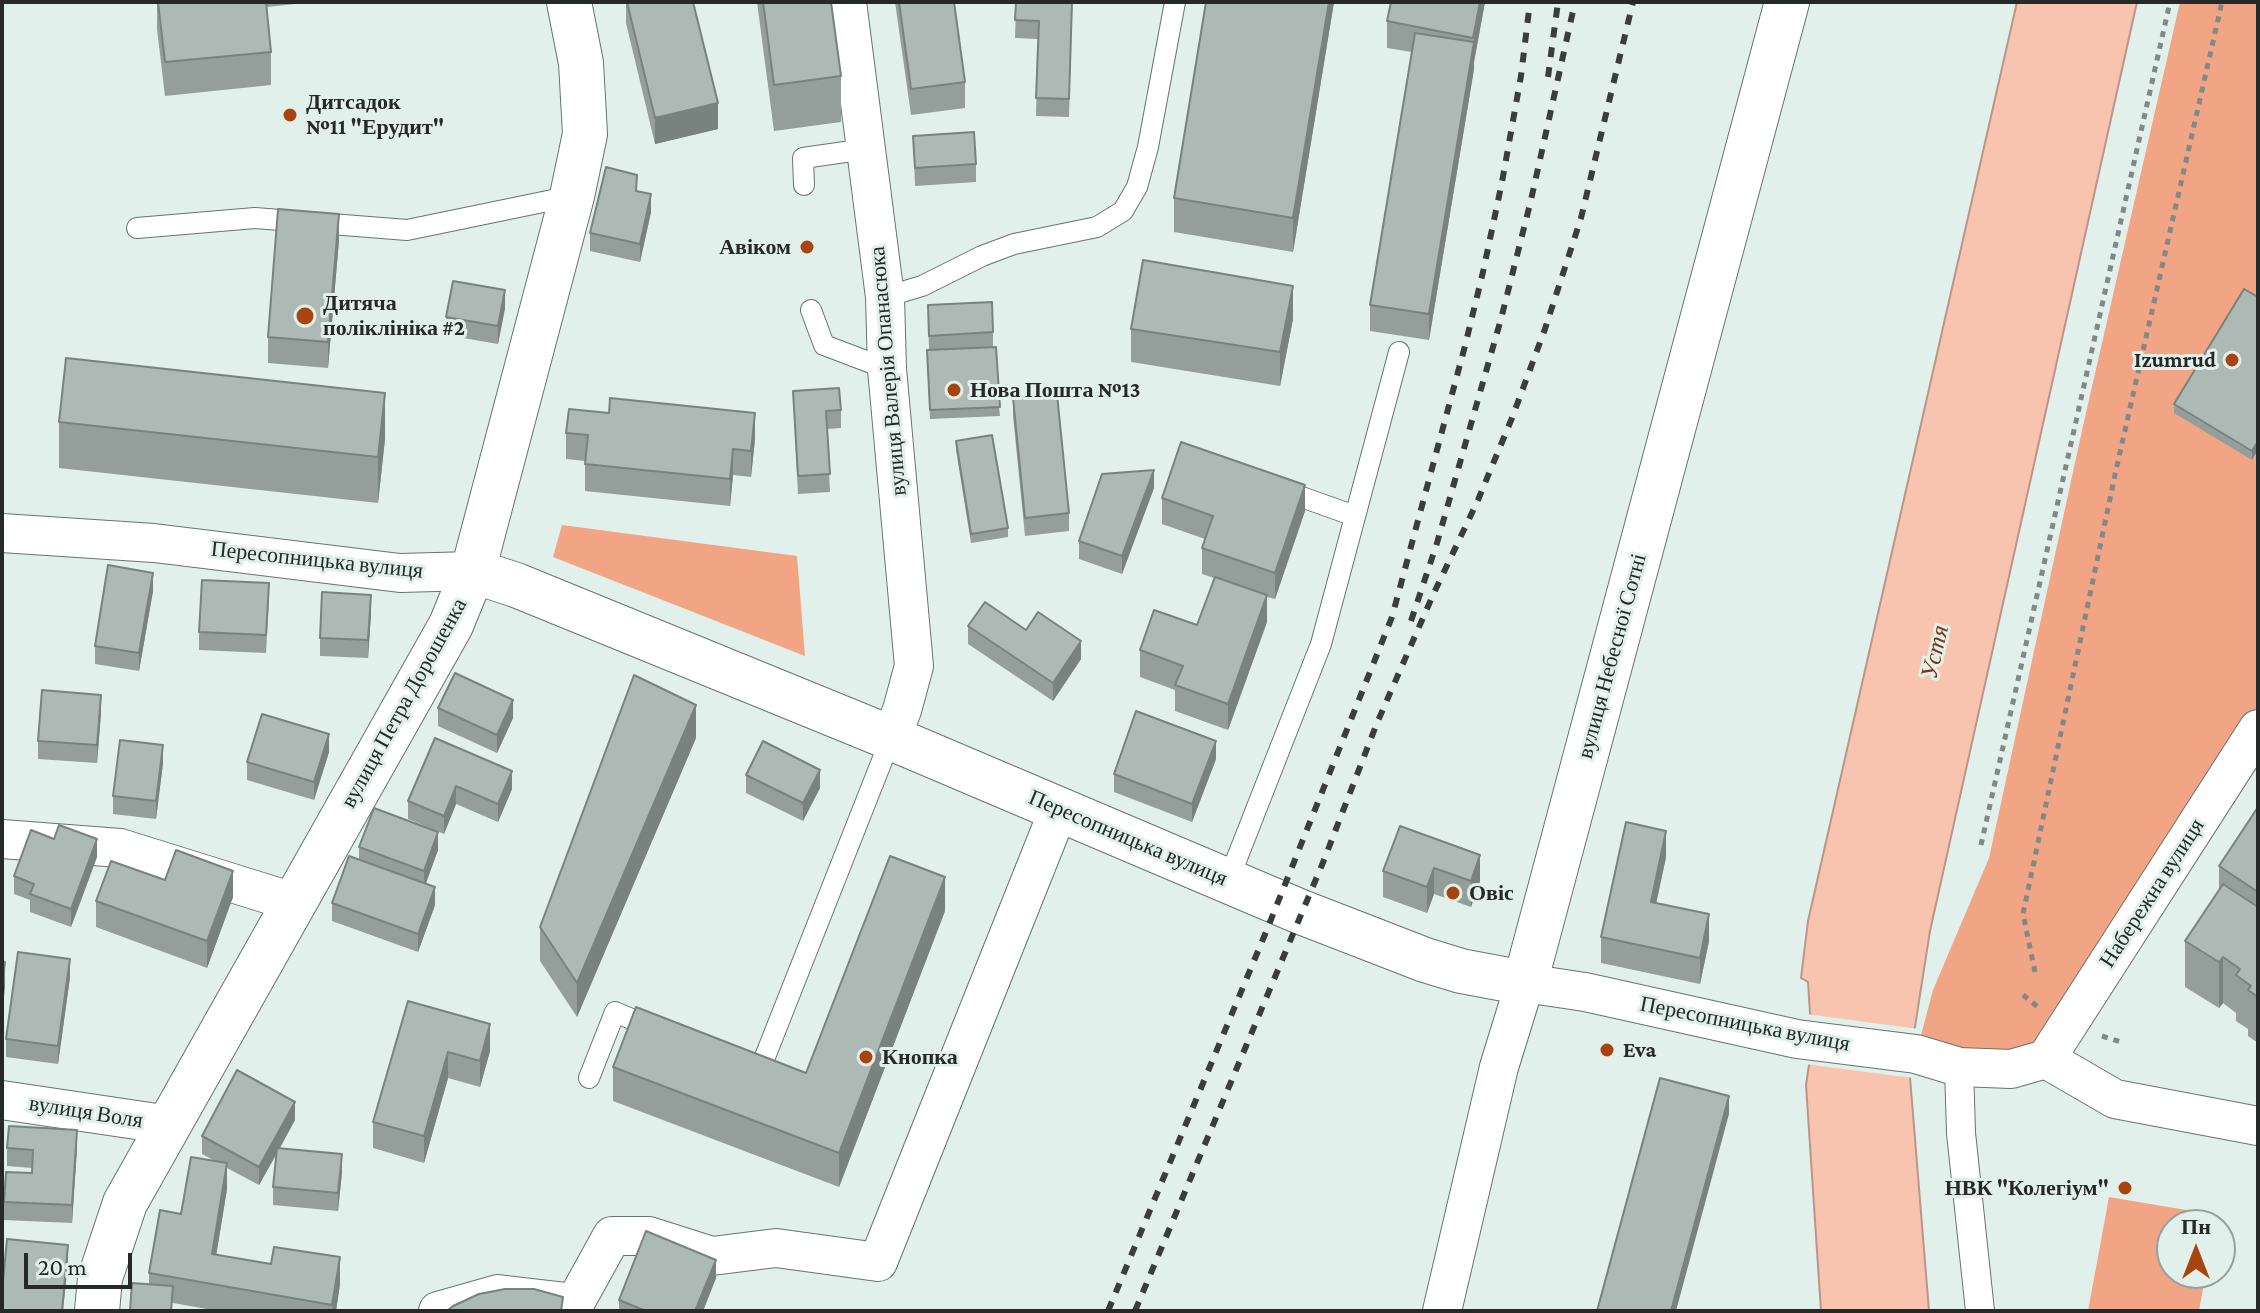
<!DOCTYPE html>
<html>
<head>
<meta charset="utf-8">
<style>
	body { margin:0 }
	#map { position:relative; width:2260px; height:1313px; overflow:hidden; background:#e2f0ec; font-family:"Crimson Pro",serif }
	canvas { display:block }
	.frame { position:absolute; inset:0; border:4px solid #252a29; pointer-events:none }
	.north { position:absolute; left:2156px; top:1209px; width:80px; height:80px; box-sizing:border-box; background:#e2f0ec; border:2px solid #96a19e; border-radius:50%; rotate:0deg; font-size:22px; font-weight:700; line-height:32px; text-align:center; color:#252a29 }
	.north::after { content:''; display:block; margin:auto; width:28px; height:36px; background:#a8450f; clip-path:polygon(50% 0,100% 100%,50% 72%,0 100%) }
	.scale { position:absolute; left:24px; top:1253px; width:108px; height:36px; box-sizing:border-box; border:4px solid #252a29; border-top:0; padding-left:10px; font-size:24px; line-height:28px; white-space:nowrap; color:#252a29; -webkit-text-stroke:6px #e2f0ec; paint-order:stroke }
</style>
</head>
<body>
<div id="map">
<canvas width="2260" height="1313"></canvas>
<div class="frame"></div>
<div class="north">Пн</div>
<div class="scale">20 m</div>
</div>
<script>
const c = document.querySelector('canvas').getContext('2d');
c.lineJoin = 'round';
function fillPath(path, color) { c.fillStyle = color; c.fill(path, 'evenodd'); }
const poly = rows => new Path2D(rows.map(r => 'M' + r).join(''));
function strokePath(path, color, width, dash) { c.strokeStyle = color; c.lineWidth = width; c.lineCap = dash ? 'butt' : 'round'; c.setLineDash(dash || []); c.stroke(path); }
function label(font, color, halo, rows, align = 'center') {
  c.font = font + ' "Crimson Pro",serif'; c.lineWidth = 6; c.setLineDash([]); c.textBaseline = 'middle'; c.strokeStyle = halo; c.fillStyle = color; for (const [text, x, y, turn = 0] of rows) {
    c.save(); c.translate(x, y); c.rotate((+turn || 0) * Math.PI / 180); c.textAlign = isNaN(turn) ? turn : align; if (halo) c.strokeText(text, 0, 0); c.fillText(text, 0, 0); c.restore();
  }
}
const green = poly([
	[2180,2,2258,2,2258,729,2046,1059,1916,1054,1933,990,1989,858,2083,426],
	[562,525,797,556,805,656,553,557],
	[2109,1197,2216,1215,2214,1225,2172,1225,2172,1273,2206,1273,2199,1311,2088,1311]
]);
const water = poly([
	[2017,2,2137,2,1930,931,1909,1065,1929,1311,1821,1311,1806,1085,1812,1045,1808,982,1801,978,1808,921,2017,2]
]);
const pier = poly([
	[1806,1014,1919,1029,1913,1078,1805,1064,1808,1045]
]);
const path = poly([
	[1981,845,2170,2],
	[2035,972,2023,914,2116,470,2222,2],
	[2023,995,2038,1007],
	[2102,1036,2121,1042]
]);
const service = poly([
	[804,185,803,158,866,149],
	[137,228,255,218,407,230,572,196],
	[885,297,922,286,982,256,1014,244,1097,227,1123,211,1137,187,1148,147,1175,2],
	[811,310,824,345,887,369],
	[1279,489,1355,516],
	[1228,881,1321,644,1399,352],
	[751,1069,759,1072,891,738],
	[589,1078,615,1012,655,1029]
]);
const pedestrian = poly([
	[1959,1067,1961,1133,1980,1311]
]);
const minor = poly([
	[847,2,885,297,887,369,914,666,902,710,891,738],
	[2,533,154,543,400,573,473,571],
	[2,839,120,848,293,902],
	[2046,1059,2258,729],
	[2,1100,170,1125],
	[438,1311,498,1294,575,1303,612,1236,649,1236,712,1256,776,1248,878,1262,1059,809],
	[1442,1311,1499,1067,1525,983,1585,992,1797,1039,1916,1054,1959,1067,2011,1069,2046,1059,2115,1099,2258,1126]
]);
const tertiary = poly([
	[473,571,516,585,891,738,1301,912,1425,960,1461,971,1525,983,1787,2],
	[97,1311,100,1278,125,1203,451,625,473,571,572,196,585,134,581,63,569,2]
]);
const rail = poly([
	[1548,77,1558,2],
	[1411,621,1437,543,1501,319,1531,200,1575,2],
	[1108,1311,1266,932,1392,617,1465,346,1483,272,1502,182,1521,76,1530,2],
	[1135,1311,1324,860,1377,723,1433,595,1478,500,1512,418,1545,329,1581,218,1633,2]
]);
const wall = poly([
	[157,2,314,2,267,7,271,52,271,85,165,96,157,29],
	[626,2,693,2,718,129,655,144,626,23],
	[757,2,831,2,841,76,841,122,774,131],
	[895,2,954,2,965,82,965,108,911,115],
	[1016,2,1072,16,1069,117,1036,116,1038,39,1015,38],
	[1334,2,1293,252,1174,232,1174,198],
	[1485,2,1474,62,1474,69,1429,340,1370,331,1370,305,1412,52,1387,48,1387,21],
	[913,136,976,164,976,182,915,186],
	[637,192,651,212,640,262,590,251,590,233],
	[339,240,328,368,268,363,268,337],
	[2258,297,2252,460,2174,413,2174,404],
	[928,305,993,332,993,348,1000,416,930,419,927,360,929,350],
	[505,308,498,344,446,335,446,317],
	[1293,319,1280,386,1131,362,1131,329],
	[793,391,841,410,841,428,827,429,830,492,798,494],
	[1013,398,1069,513,1069,531,1025,536,1013,416],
	[59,422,385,439,378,503,59,468],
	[566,433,755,439,751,477,733,475,730,506,585,491,585,461,566,459],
	[956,441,1008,528,1008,537,971,543,956,450],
	[1154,488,1122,574,1079,559,1079,541],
	[1162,498,1305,511,1275,599,1267,597,1267,622,1228,730,1175,711,1175,690,1140,677,1140,650,1197,625,1214,578,1202,574,1202,548,1205,539,1162,524],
	[153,591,139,671,95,664,95,646],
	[269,601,266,653,199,650,199,632],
	[371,613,368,658,320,656,320,638],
	[968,626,1026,630,1081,659,1053,701,968,644],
	[438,708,513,718,497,753,438,726],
	[101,713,97,763,38,759,38,741],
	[435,738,512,789,498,822,456,804,444,834,408,819,408,801],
	[696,738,577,1017,540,961,540,927],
	[329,752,314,800,247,780,247,762],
	[1216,759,1192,822,1114,792,1114,774],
	[163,763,156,819,113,814,113,796],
	[746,775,820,788,803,821,746,793],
	[2258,807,2258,1043,2248,1036,2248,1029,2236,1021,2236,1013,2223,1003,2219,1008,2185,987,2185,941,2219,890,2219,866],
	[1400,826,1480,881,1471,907,1434,894,1427,913,1383,897,1383,871],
	[359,847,438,850,425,884,435,905,418,952,332,921,332,903,359,859],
	[97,857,71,927,30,912,30,900,14,894,14,876],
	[1666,857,1656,903,1709,941,1700,984,1601,963,1601,937],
	[165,880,233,897,207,968,96,927,96,901],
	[945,911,839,1187,613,1101,613,1067,806,1073],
	[70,977,58,1064,6,1057,6,1039],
	[408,1001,490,1051,480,1087,448,1078,424,1163,373,1148,373,1122],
	[295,1120,280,1148,342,1172,338,1211,273,1205,273,1187,276,1155,259,1185,227,1168,227,1189,216,1255,340,1284,336,1311,218,1311,173,1303,149,1284,149,1273,181,1214,213,1160,202,1154,202,1136],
	[7,1148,77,1148,72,1223,4,1220,4,1202,32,1173,32,1168,7,1166],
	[716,1278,703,1311,619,1311,619,1300]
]);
const shadedWall = poly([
	[1329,2,1334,2,1293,252,1293,218],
	[1480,2,1485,2,1474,62,1474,69,1429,340,1429,314],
	[718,103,718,129,655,144,655,118],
	[651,194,651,212,640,262,640,244],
	[339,214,339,240,328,368,328,342],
	[1293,286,1293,319,1280,386,1280,352],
	[505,290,505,308,498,344,498,326],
	[385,393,385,439,378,503,378,457],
	[755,413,755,439,751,477,751,451],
	[2258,441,2258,450,2252,460,2252,451],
	[733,449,733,475,730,506,730,479],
	[1154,470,1154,488,1122,574,1122,556],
	[1305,485,1305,511,1275,599,1275,573],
	[153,573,153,591,139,671,139,653],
	[371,595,371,613,368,658,368,640],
	[1267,595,1267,622,1228,730,1228,704],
	[1081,641,1081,659,1053,701,1053,683],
	[101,695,101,713,97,763,97,745],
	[513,700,513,718,497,753,497,735],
	[696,705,696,738,577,1017,577,983],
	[329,734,329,752,314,800,314,782],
	[1216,741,1216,759,1192,822,1192,804],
	[163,745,163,763,156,819,156,801],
	[820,770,820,788,803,821,803,803],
	[512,771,512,789,498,822,498,804],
	[456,786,456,804,444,834,444,816],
	[1666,831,1666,857,1651,928,1651,902],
	[438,832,438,850,424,889,424,871],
	[97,839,97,857,71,927,71,909],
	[1480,855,1480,881,1471,907,1471,881],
	[1434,868,1434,894,1427,913,1427,887],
	[233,871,233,897,207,968,207,941],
	[945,877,945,911,839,1187,839,1153],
	[435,887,435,905,418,952,418,934],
	[1709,914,1709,941,1700,984,1700,958],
	[2223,957,2223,1003,2219,1008,2219,962],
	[70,959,70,977,58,1064,58,1046],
	[5,962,5,988,2,1013,2,986],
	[490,1024,490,1051,480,1087,480,1061],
	[448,1052,448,1078,424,1163,424,1136],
	[1729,1096,1729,1114,1676,1311,1671,1311],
	[295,1102,295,1120,259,1185,259,1167],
	[77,1130,77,1148,72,1223,72,1205],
	[342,1154,342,1172,338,1211,338,1193],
	[227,1163,227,1189,212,1281,212,1254],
	[68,1245,68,1263,63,1311,62,1311],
	[340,1257,340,1284,336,1311,332,1311],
	[716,1260,716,1278,703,1311,695,1311]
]);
const building = poly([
	[158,2,266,2,271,52,165,62,158,2],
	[627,2,693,2,718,103,655,118,627,2],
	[763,2,831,2,841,76,774,85,763,2],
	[899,2,954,2,965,82,911,89,899,2],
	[1016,2,1072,2,1069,99,1036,98,1039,21,1015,20,1016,2],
	[1206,2,1329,2,1293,218,1174,198,1206,2],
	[1391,2,1480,2,1473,38,1387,21,1391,2],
	[1415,33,1474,42,1429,314,1370,305,1415,33],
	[974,132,976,164,915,168,913,136,974,132],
	[606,167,637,175,636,191,651,194,640,244,590,233,606,167],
	[278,209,339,214,328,342,268,337,278,209],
	[1143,260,1293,286,1280,352,1131,329,1143,260],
	[453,281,505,290,498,326,446,317,453,281],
	[2244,289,2258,297,2258,441,2252,451,2174,404,2244,289],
	[992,302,993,332,929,336,928,305,992,302],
	[996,347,1000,407,930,410,927,350,996,347],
	[66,358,385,393,378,457,59,422,66,358],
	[839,388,841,410,826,411,830,474,798,476,793,391,839,388],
	[1057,394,1069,513,1025,518,1013,398,1057,394],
	[610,398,755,413,751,451,733,449,730,479,585,464,588,435,566,433,569,409,609,413,610,398],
	[992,435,1008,528,971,534,956,441,992,435],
	[1181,442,1305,485,1275,573,1202,548,1213,516,1162,498,1181,442],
	[1154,470,1122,556,1079,541,1102,474,1154,470],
	[108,565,153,573,139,653,95,646,108,565],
	[1215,577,1267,595,1228,704,1175,685,1183,666,1140,650,1154,610,1197,625,1215,577],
	[202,580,269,583,266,635,199,632,202,580],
	[322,592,371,595,368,640,320,638,322,592],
	[985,602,1026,630,1038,612,1081,641,1053,683,968,626,985,602],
	[455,673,513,700,497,735,438,708,455,673],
	[634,675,696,705,577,983,540,927,634,675],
	[42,690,101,695,97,745,38,741,42,690],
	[1136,711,1216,741,1192,804,1114,774,1136,711],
	[262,714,329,734,314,782,247,762,262,714],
	[435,738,512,771,498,804,456,786,444,816,408,801,435,738],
	[120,740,163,745,156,801,113,796,120,740],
	[763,741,820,770,803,803,746,775,763,741],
	[2258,807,2258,892,2219,866,2258,807],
	[374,808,438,832,424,871,359,847,374,808],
	[1626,822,1666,831,1651,902,1709,914,1700,958,1601,937,1626,822],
	[59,825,97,839,71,909,30,894,34,884,14,876,31,830,54,839,59,825],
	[1400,826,1480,855,1471,881,1434,868,1427,887,1383,871,1400,826],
	[176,850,233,871,207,941,96,901,111,861,165,880,176,850],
	[349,856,435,887,418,934,332,903,349,856],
	[890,856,945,877,839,1153,613,1067,636,1007,806,1073,890,856],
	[2223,884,2258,907,2258,997,2248,990,2251,986,2236,975,2240,969,2223,957,2219,962,2185,941,2223,884],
	[18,952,70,959,58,1046,6,1039,18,952],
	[2,961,5,962,2,986,2,961],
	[408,1001,490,1024,480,1061,448,1052,424,1136,373,1122,408,1001],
	[237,1070,295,1102,259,1167,202,1136,237,1070],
	[1660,1078,1729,1096,1671,1311,1597,1311,1660,1078],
	[9,1126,77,1130,72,1205,4,1202,6,1172,32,1173,33,1150,7,1148,9,1126],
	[277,1148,342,1154,338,1193,273,1187,277,1148],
	[191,1157,227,1163,212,1254,271,1264,274,1247,340,1257,332,1305,149,1273,160,1210,181,1214,191,1157],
	[646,1231,716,1260,695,1311,646,1311,619,1300,646,1231],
	[7,1239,68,1245,62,1311,2,1311,2,1292,7,1239],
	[132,1283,173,1286,171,1311,130,1311,132,1283],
	[505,1289,534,1289,563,1297,561,1311,447,1311,453,1306,479,1294,505,1289]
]);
const markers = [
	[290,115,8,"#a8450f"],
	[807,247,8,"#a8450f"],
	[305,316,10,"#a8450f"],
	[2232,360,8,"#a8450f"],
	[954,390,8,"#a8450f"],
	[1453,893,8,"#a8450f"],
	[1607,1050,8,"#a8450f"],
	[866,1057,8,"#a8450f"],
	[2125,1188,8,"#a8450f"]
];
const poiNames = [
	["Дитсадок",306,102],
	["№11 \"Ерудит\"",306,127],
	["Авіком",791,247,"right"],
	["Дитяча",323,303],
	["поліклініка #2",323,328],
	["Izumrud",2216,360,"right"],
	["Нова Пошта №13",970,390],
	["Овіс",1469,893],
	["Eva",1623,1050],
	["Кнопка",882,1057],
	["НВК \"Колегіум\"",2109,1188,"right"]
];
const streetNames = [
	["вулиця Валерія Опанасюка",888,371,-95],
	["Пересопницька вулиця",317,560,6],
	["вулиця Небесної Сотні",1612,656,-75],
	["вулиця Петра Дорошенка",404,703,-61],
	["Пересопницька вулиця",1128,838,23],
	["Набережна вулиця",2152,893,-57],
	["Пересопницька вулиця",1745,1024,11],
	["вулиця Воля",86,1112,9]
];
const waterNames = [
	["Устя",1935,652,-77]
];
fillPath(green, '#f2a585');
fillPath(water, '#f8c4af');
strokePath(water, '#b99687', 2);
fillPath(pier, '#e2f0ec');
strokePath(service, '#67736f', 22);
strokePath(pedestrian, '#67736f', 30);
strokePath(minor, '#67736f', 40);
strokePath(tertiary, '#67736f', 46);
strokePath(path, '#808987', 5, [6, 6]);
strokePath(service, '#fff', 20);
strokePath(pedestrian, '#fff', 28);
strokePath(minor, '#fff', 38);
strokePath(tertiary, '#fff', 44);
strokePath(rail, '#383e3d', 6, [10, 10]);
fillPath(wall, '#949f9c');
fillPath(shadedWall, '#78827f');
fillPath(building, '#acb9b5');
strokePath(building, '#78827f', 2);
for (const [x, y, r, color] of markers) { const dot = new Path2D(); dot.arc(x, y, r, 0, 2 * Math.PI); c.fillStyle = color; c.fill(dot); strokePath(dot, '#e2f0ec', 3); }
label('bold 22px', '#252a29', '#e2f0ec', poiNames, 'left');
label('22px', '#252a29', '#e2f0ec', streetNames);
label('italic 24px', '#7e3511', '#e2f0ec', waterNames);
</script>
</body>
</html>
